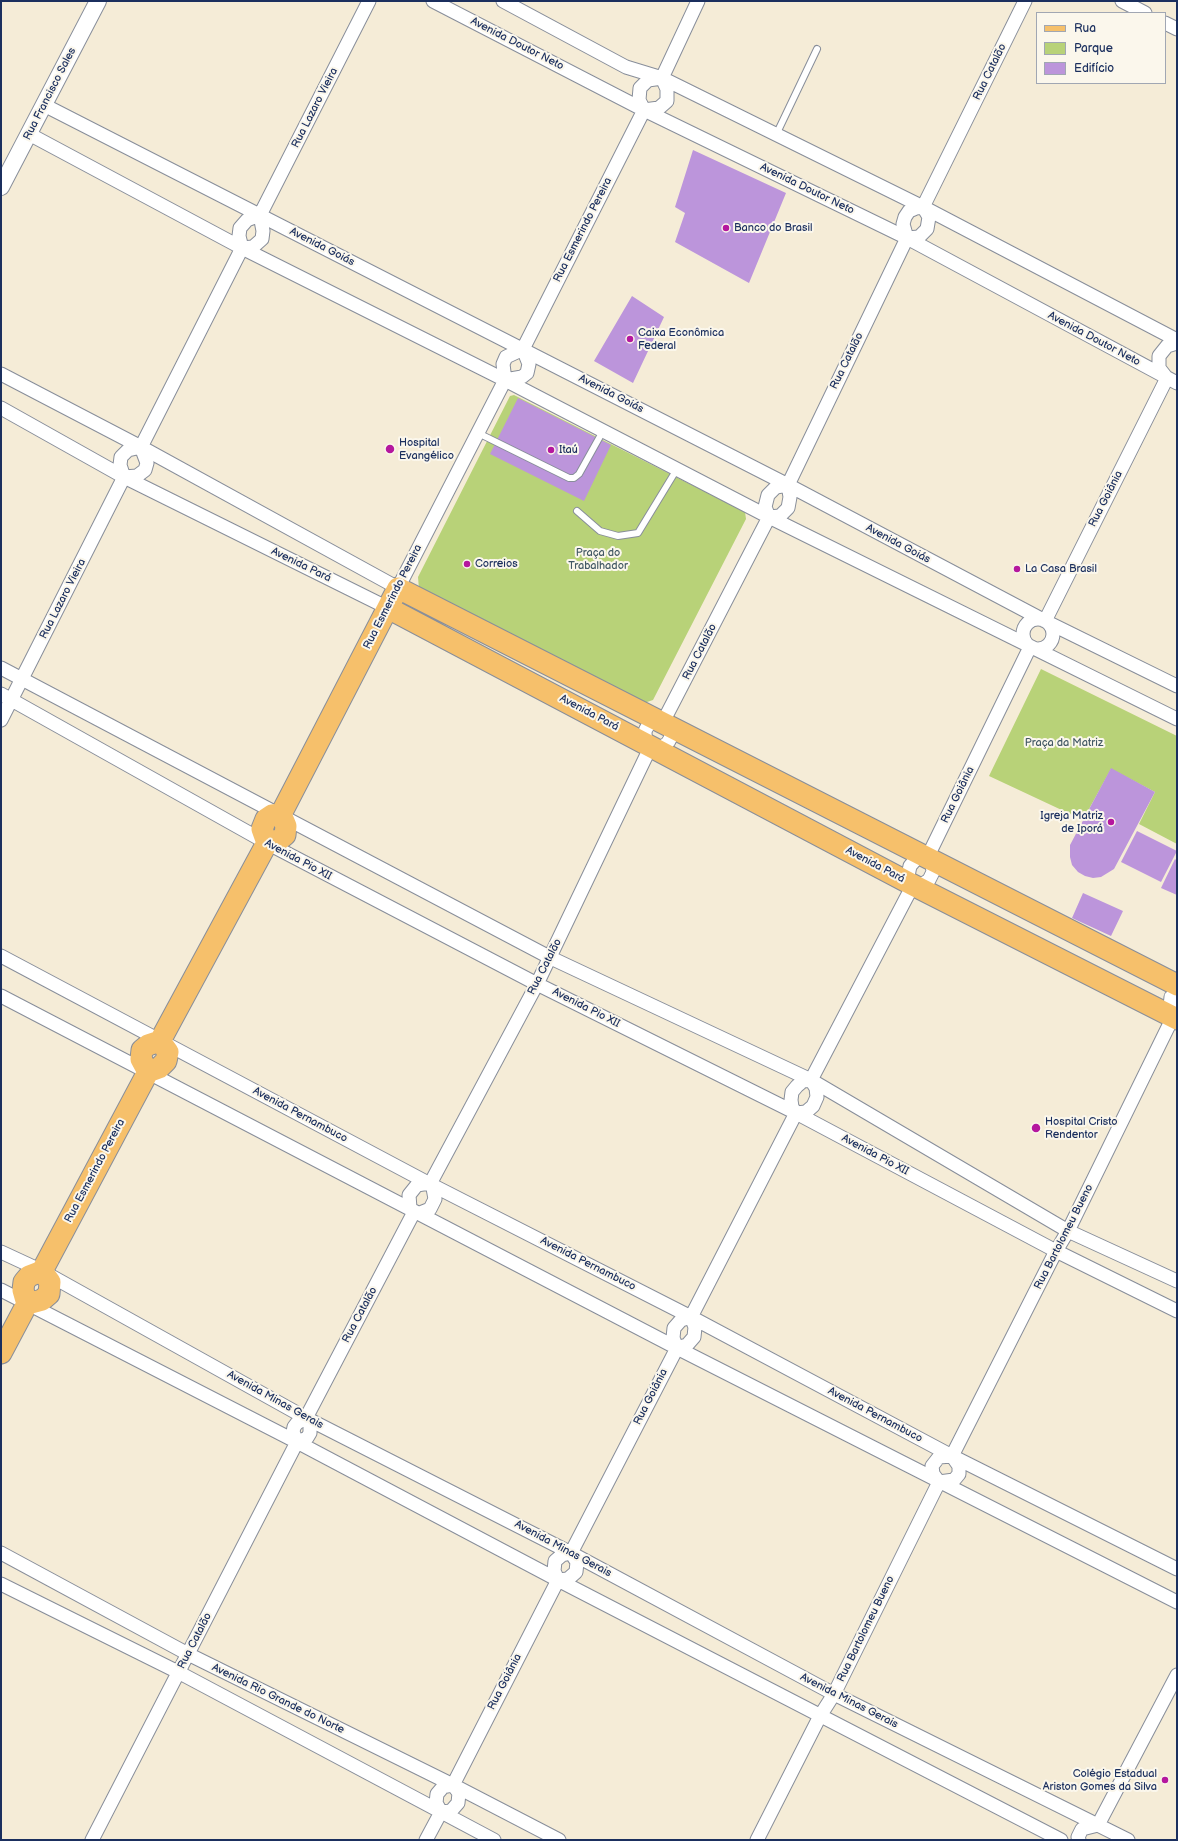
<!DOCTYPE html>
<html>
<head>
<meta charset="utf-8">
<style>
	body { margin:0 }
	#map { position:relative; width:1178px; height:1841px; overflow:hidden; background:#f5ecd7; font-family:"Balsamiq Sans",sans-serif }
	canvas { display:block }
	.frame { position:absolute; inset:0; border:2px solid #1b2f5e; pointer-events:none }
	.legend { position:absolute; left:1036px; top:12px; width:130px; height:72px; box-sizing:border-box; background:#fbf7ec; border:1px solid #a1a7b3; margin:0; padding:5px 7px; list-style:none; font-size:12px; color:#1b2f5e }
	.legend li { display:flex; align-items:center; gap:8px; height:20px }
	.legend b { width:20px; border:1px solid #a1a7b3 }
</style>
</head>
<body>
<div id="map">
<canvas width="1178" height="1841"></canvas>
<div class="frame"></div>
<ul class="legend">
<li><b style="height:5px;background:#f6c06b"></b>Rua</li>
<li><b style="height:11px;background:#b8d278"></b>Parque</li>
<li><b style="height:11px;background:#bc95db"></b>Edifício</li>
</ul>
</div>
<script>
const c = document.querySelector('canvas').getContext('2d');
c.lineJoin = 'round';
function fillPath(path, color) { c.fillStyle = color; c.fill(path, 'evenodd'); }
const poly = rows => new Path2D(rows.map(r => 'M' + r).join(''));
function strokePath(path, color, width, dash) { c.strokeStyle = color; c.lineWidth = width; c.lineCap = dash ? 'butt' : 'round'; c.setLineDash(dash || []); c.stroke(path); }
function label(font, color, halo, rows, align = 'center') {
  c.font = font + ' "Balsamiq Sans",sans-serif'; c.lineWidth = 4; c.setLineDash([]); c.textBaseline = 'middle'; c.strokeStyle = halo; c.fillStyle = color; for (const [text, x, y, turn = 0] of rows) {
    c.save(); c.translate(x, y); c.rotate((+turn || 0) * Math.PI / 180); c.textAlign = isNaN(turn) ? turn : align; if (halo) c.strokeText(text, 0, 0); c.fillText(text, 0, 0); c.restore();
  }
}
const green = poly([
	[514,395,745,512,746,519,653,700,641,704,419,589,418,577,510,396],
	[1041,669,1177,736,1177,844,1139,824,1155,792,1111,769,1083,820,989,776]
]);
const building = poly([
	[693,150,786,193,749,283,675,242,685,213,675,207],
	[632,296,664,317,633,383,594,361],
	[518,398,611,445,584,501,490,454],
	[1111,768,1155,792,1114,869,1101,877,1093,878,1085,876,1078,872,1072,865,1070,857,1070,845],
	[1137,831,1177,851,1161,882,1121,862],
	[1175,859,1177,861,1177,895,1161,888],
	[1083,893,1123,911,1111,936,1072,918]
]);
const service = poly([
	[776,135,817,49],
	[478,433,569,478,574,478,579,474,603,431],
	[577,511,600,531,618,536,638,533,677,469]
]);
const minor = poly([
	[433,1,644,110,907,238,1177,383],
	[503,1,626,67,662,78,923,207,1177,340],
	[1122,1,1145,13],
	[1165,23,1177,29],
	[662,78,698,1],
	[44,105,788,485,1045,621,1177,686],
	[644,110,659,108,667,101,667,89,662,78],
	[644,110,639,100,640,88,648,80,662,78],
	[29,134,242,248,505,380,769,517,1177,719],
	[923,207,1025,1],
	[907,238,919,237,927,229,929,217,923,207],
	[907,238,903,224,905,217,909,211,916,208,923,207],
	[242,248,253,247,262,239,263,231,260,215,369,1],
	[1,374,141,447,398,588,505,380,503,364,506,357,523,349,644,110],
	[1166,377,1159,368,1159,356,1167,346,1177,343],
	[505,380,522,377,527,373,529,364,523,349],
	[1,408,124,477,388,608],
	[124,477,137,476,145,470,147,463,141,447],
	[769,517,780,516,788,508,790,497,788,485,907,238],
	[769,517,765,507,768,495,776,487,788,485],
	'1023 634a15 15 0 1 1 30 0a15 15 0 1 1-30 0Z',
	[1045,621,1167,378],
	[1,668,551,958,811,1080,1068,1231,1177,1281],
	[1,694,267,843,537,984,796,1113,1056,1251,1177,1311],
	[1,720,124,477,120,465,121,457,128,450,141,447,242,248,239,236,240,228,247,220,260,215],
	'645 734a13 13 0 1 1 26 0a13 13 0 1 1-26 0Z',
	[663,722,769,517],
	[928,856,1030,647],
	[913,885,921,885,929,880,933,872,932,864,928,857],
	[913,885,908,876,910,866,917,858,928,856],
	[1,956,430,1184,691,1317,952,1456,1177,1569],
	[1,996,677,1348,1177,1602],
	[811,1080,913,885],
	[796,1113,806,1112,813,1106,817,1097,816,1088,811,1080],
	[796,1113,792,1107,791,1100,792,1092,797,1086,803,1081,811,1080],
	[423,1184,430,1184,433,1188,435,1199,430,1209,420,1213,414,1212,410,1208,409,1195,417,1185,423,1184],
	[430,1184,537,984,651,746],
	[1,1252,42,1271,306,1418,571,1553,834,1694,1128,1840],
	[1,1290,297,1442,558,1580,1061,1840],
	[677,1348,673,1338,674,1328,681,1320,691,1317,796,1113],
	[677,1348,687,1345,694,1337,695,1327,691,1317],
	[297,1442,293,1432,294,1427,297,1423,306,1418,414,1212],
	[952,1456,1056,1251,1068,1231,1173,1017,1170,1006,1171,997,1177,993],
	[939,1482,954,1480,959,1474,959,1466,952,1456],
	[939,1482,933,1474,932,1466,939,1457,952,1456],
	[1,1553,188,1654,453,1785,559,1840],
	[571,1553,677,1348],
	[558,1580,568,1579,576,1572,577,1562,571,1553],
	[558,1580,554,1571,555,1561,562,1555,571,1553],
	[1,1584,178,1672,494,1840],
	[453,1785,558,1580],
	[441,1812,451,1811,458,1803,459,1793,453,1785],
	[441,1812,436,1803,437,1794,443,1787,453,1785],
	[1098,1825,1177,1675],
	[92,1840,297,1442,307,1438,310,1433,310,1423,306,1418],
	[426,1840,441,1812],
	[757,1840,820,1716,834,1694,939,1482],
	[1079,1840,1078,1837,1082,1829,1098,1825]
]);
const tertiary = poly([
	[1,187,98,1]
]);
const primary = poly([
	[388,608,913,885,1177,1019],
	[281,814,398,588,1177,985],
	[267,843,262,829,266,819,272,815,281,814],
	[148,1072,141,1059,142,1050,148,1045,160,1041,267,843,279,840,285,835,286,826,281,814],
	[27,1304,42,1300,49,1294,50,1282,42,1271],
	[1,1353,27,1304,23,1290,24,1282,29,1276,42,1271,148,1072,159,1068,166,1061,168,1052,160,1041]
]);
const markers = [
	[726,228,4,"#b5179e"],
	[630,339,4,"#b5179e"],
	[390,449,5,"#b5179e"],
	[551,450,4,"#b5179e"],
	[467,564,4,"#b5179e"],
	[1017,569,4,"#b5179e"],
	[1111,822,4,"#b5179e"],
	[1036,1128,5,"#b5179e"],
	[1165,1780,4,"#b5179e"]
];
const streetNames = [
	["Avenida Doutor Neto",517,44,27],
	["Rua Catalão",990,72,-64],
	["Rua Francisco Sales",50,94,-63],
	["Rua Lazaro Vieira",315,108,-63],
	["Avenida Doutor Neto",807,189,26],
	["Rua Esmerindo Pereira",583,230,-63],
	["Avenida Goiás",322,247,27],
	["Avenida Doutor Neto",1094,339,28],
	["Rua Catalão",847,361,-64],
	["Avenida Goiás",611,394,27],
	["Rua Goiânia",1106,499,-63],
	["Avenida Goiás",898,544,28],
	["Avenida Pará",301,565,26],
	["Rua Esmerindo Pereira",393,597,-63],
	["Rua Lazaro Vieira",63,599,-63],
	["Rua Catalão",700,652,-63],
	["Avenida Pará",589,713,28],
	["Rua Goiânia",958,795,-64],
	["Avenida Pio XII",298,860,28],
	["Avenida Pará",875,865,28],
	["Rua Catalão",545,967,-63],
	["Avenida Pio XII",586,1008,27],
	["Avenida Pernambuco",300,1115,28],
	["Avenida Pio XII",875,1155,28],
	["Rua Esmerindo Pereira",95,1171,-62],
	["Rua Bartolomeu Bueno",1064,1237,-63],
	["Avenida Pernambuco",588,1264,27],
	["Rua Catalão",360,1315,-62],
	["Rua Goiânia",651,1397,-63],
	["Avenida Minas Gerais",275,1400,29],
	["Avenida Pernambuco",875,1415,28],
	["Avenida Minas Gerais",563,1549,28],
	["Rua Bartolomeu Bueno",866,1629,-64],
	["Rua Catalão",195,1641,-63],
	["Rua Goiânia",505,1682,-63],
	["Avenida Rio Grande do Norte",278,1699,26],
	["Avenida Minas Gerais",849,1701,27]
];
const poiNames = [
	["Banco do Brasil",734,228],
	["Caixa Econômica",638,333],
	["Federal",638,346],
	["Hospital",399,443],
	["Evangélico",399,456],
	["Itaú",559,450],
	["Correios",475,564],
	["La Casa Brasil",1025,569],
	["Igreja Matriz",1103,816,"right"],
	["de Iporá",1103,829,"right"],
	["Hospital Cristo",1045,1122],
	["Rendentor",1045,1135],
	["Colégio Estadual",1157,1774,"right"],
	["Ariston Gomes da Silva",1157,1787,"right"]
];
const parkNames = [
	["Praça do",598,553],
	["Trabalhador",598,566],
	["Praça da Matriz",1064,743]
];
fillPath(green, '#b8d278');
fillPath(building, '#bc95db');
strokePath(service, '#888e9a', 8);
strokePath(minor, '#888e9a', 15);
strokePath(tertiary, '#888e9a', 18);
strokePath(primary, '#888e9a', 23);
strokePath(service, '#fff', 6);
strokePath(minor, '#fff', 13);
strokePath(tertiary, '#fff', 16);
strokePath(primary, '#f6c06b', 21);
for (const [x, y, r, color] of markers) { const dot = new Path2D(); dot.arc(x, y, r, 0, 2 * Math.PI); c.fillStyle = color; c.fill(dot); strokePath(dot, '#fbf7ec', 1.5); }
label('11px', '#1b2f5e', '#fbf7ec', streetNames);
label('11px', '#1b2f5e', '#fbf7ec', poiNames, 'left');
label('11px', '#425864', '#fbf7ec', parkNames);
</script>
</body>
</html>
